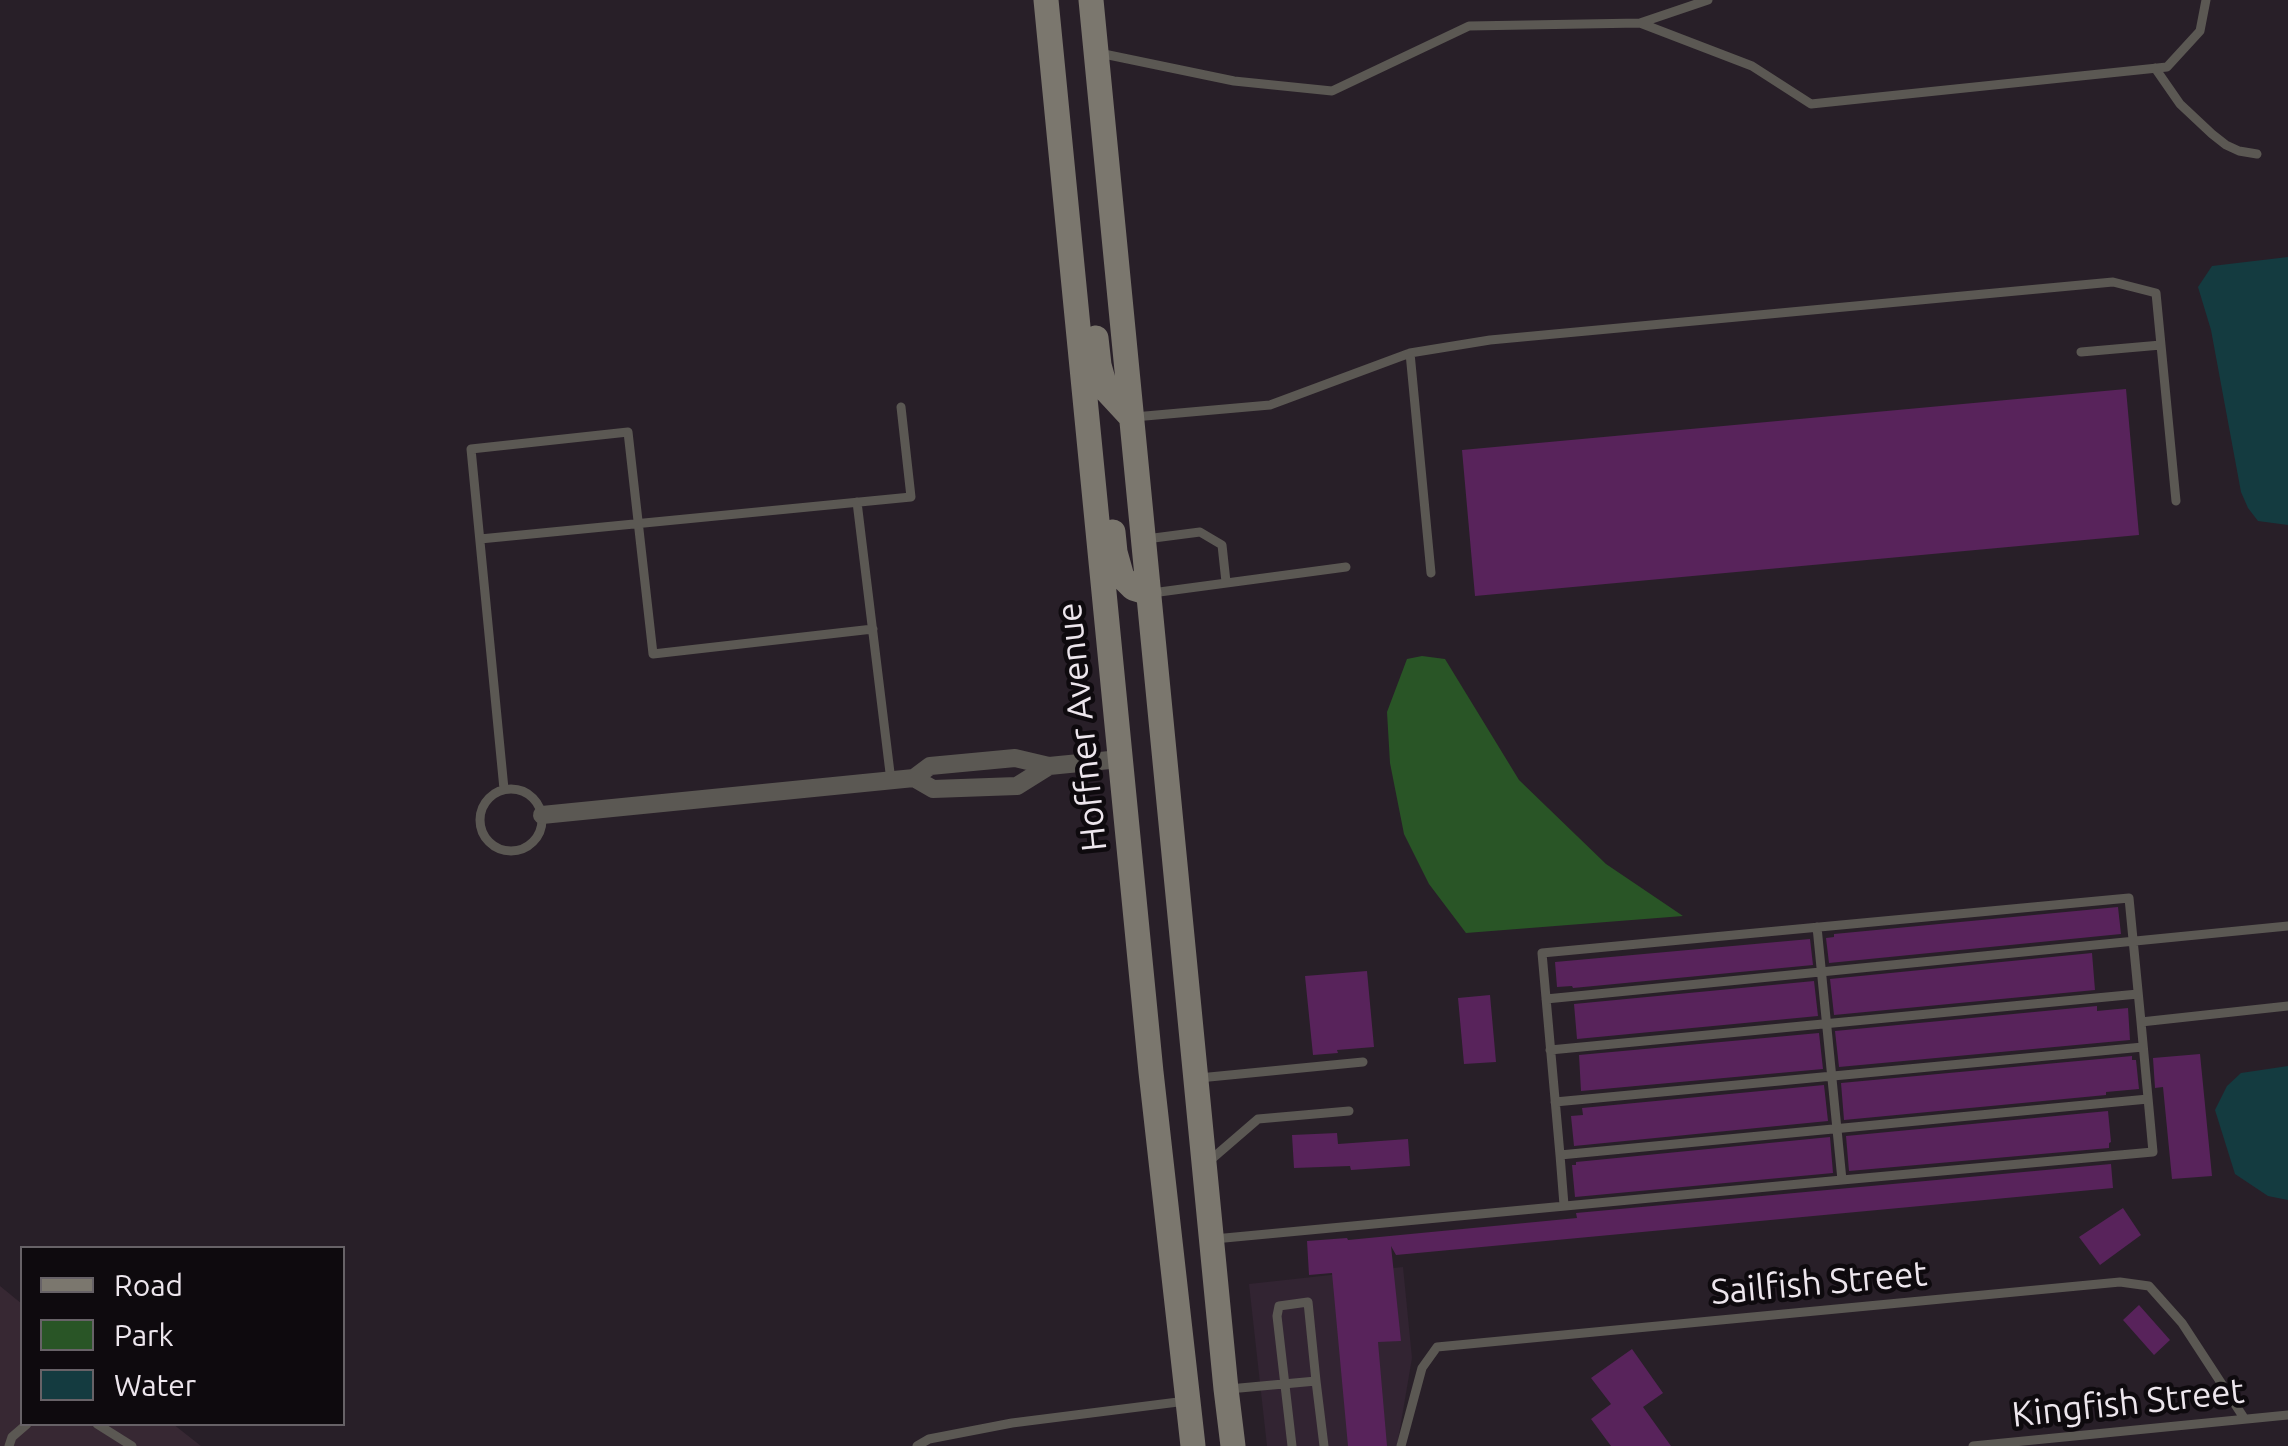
<!DOCTYPE html>
<html>
<head>
<meta charset="utf-8">
<style>
	body { margin:0 }
	#map { position:relative; width:2288px; height:1446px; overflow:hidden; background:#281f28; font-family:Ubuntu,sans-serif }
	canvas { display:block }
	.legend { position:absolute; left:20px; top:1246px; width:325px; height:180px; box-sizing:border-box; background:#0e0a0e; border:2px solid #676267; margin:0; padding:12px 18px; list-style:none; font-size:30px; color:#ede6ed }
	.legend li { display:flex; align-items:center; gap:20px; height:50px }
	.legend b { width:50px; border:2px solid #676267 }
</style>
</head>
<body>
<div id="map">
<canvas width="2288" height="1446"></canvas>
<ul class="legend">
<li><b style="height:12px;background:#7b776e"></b>Road</li>
<li><b style="height:28px;background:#295526"></b>Park</li>
<li><b style="height:28px;background:#143b40"></b>Water</li>
</ul>
</div>
<script>
const c = document.querySelector('canvas').getContext('2d');
c.lineJoin = 'round';
function fillPath(path, color) { c.fillStyle = color; c.fill(path, 'evenodd'); }
const poly = rows => new Path2D(rows.map(r => 'M' + r).join(''));
function strokePath(path, color, width, dash) { c.strokeStyle = color; c.lineWidth = width; c.lineCap = dash ? 'butt' : 'round'; c.setLineDash(dash || []); c.stroke(path); }
function label(font, color, halo, rows, align = 'center') {
  c.font = font + ' Ubuntu,sans-serif'; c.lineWidth = 9; c.setLineDash([]); c.textBaseline = 'middle'; c.strokeStyle = halo; c.fillStyle = color; for (const [text, x, y, turn = 0] of rows) {
    c.save(); c.translate(x, y); c.rotate((+turn || 0) * Math.PI / 180); c.textAlign = isNaN(turn) ? turn : align; if (halo) c.strokeText(text, 0, 0); c.fillText(text, 0, 0); c.restore();
  }
}
const built = poly([
	[1403,1267,1412,1358,1397,1446,1267,1446,1249,1284]
]);
const education = poly([
	[0,1286,22,1304,22,1424,173,1424,201,1446,0,1446]
]);
const green = poly([
	[1422,656,1445,659,1519,780,1606,864,1683,916,1466,933,1429,884,1404,834,1390,763,1387,712,1407,659]
]);
const water = poly([
	[2288,257,2288,525,2258,521,2248,508,2241,492,2211,330,2198,287,2212,266],
	[2288,1066,2288,1200,2268,1196,2235,1174,2215,1110,2227,1086,2241,1073]
]);
const building = poly([
	[2126,389,2139,535,1475,596,1462,450],
	[2118,907,2121,934,1829,963,1826,938,1834,937,1834,934],
	[1810,939,1813,965,1573,988,1572,986,1557,987,1555,962],
	[2092,953,2095,990,1834,1015,1830,979],
	[1367,971,1374,1047,1337,1050,1338,1053,1313,1055,1305,976],
	[1814,981,1818,1016,1577,1039,1574,1004],
	[1490,995,1496,1062,1464,1064,1458,998],
	[2097,1006,2097,1011,2128,1008,2130,1040,1839,1067,1835,1031],
	[1819,1033,1823,1069,1581,1091,1579,1055],
	[2200,1054,2212,1176,2172,1179,2163,1087,2155,1088,2153,1058],
	[2132,1056,2132,1060,2136,1060,2139,1089,2106,1092,2106,1095,1844,1120,1841,1083],
	[1824,1085,1828,1121,1574,1146,1571,1116,1583,1115,1582,1108],
	[2108,1111,2111,1142,2109,1143,2109,1148,1849,1171,1846,1136],
	[1337,1133,1338,1144,1408,1139,1410,1166,1351,1170,1350,1166,1294,1168,1292,1135],
	[1830,1137,1833,1173,1575,1197,1572,1165,1576,1165,1576,1162],
	[2111,1164,2113,1188,1396,1255,1391,1246,1401,1341,1378,1342,1387,1446,1348,1446,1332,1273,1309,1275,1307,1241,1347,1238,1348,1240,1577,1218,1576,1213],
	[2123,1208,2141,1235,2100,1265,2079,1237],
	[2139,1305,2170,1340,2154,1355,2123,1320],
	[1632,1349,1663,1393,1643,1407,1671,1446,1611,1446,1591,1419,1611,1404,1591,1378]
]);
const lane = poly([
	[1640,23,1752,66,1811,104,2167,67,2200,31,2206,0],
	[1099,53,1234,81,1332,91,1469,26,1640,23,1708,0],
	[2155,68,2180,104,2212,134,2226,145,2239,151,2257,154],
	[2081,352,2161,345],
	[1410,353,1490,340,2113,282,2156,293,2176,501],
	[1134,417,1270,405,1410,353,1431,573],
	[857,502,891,781],
	[480,539,911,497,901,407],
	[1146,539,1200,532,1222,545,1226,582],
	[1152,593,1346,567],
	'480 820a31 31 0 1 1 62 0a31 31 0 1 1-62 0Z',
	[504,789,471,449,628,432,653,654,873,629],
	[1817,927,1842,1180,2153,1152,2141,1022],
	[1546,999,2288,926],
	[1550,1050,2138,994],
	[1199,1078,1363,1062],
	[1555,1102,2143,1047],
	[1560,1155,1542,953,2129,898,2141,1022,2288,1006],
	[1207,1163,1258,1119,1349,1111],
	[1564,1205,1560,1155,2148,1099],
	[1214,1239,1842,1180],
	[1229,1389,1316,1381,1324,1446],
	[97,1424,132,1446],
	[9,1446,12,1437,27,1424],
	[917,1446,929,1439,1012,1423,1186,1401],
	[1292,1446,1277,1316,1279,1306,1308,1302,1316,1381],
	[1401,1446,1422,1368,1437,1347,2120,1282,2149,1286,2182,1323,2244,1418],
	[1973,1446,2288,1415]
]);
const street = poly([
	[1049,766,1017,786,933,789,914,778,930,766,1015,758,1049,766,1120,759],
	[542,815,914,778]
]);
const secondary = poly([
	[1046,0,1151,1072,1193,1446],
	[1091,0,1226,1389,1233,1446],
	[1096,338,1099,365,1106,390,1131,417],
	[1113,532,1115,552,1122,577,1133,588,1149,593]
]);
const streetNames = [
	["Hoffner Avenue",1082,727,-96],
	["Sailfish Street",1819,1283,-5],
	["Kingfish Street",2128,1403,-6]
];
fillPath(built, '#322432');
fillPath(education, '#372833');
fillPath(green, '#295526');
fillPath(water, '#143b40');
fillPath(building, '#58235b');
strokePath(lane, '#5b5853', 9);
strokePath(street, '#5b5853', 18);
strokePath(secondary, '#7b776e', 25);
label('35px', '#ede6ed', '#0e0a0e', streetNames);
</script>
</body>
</html>
